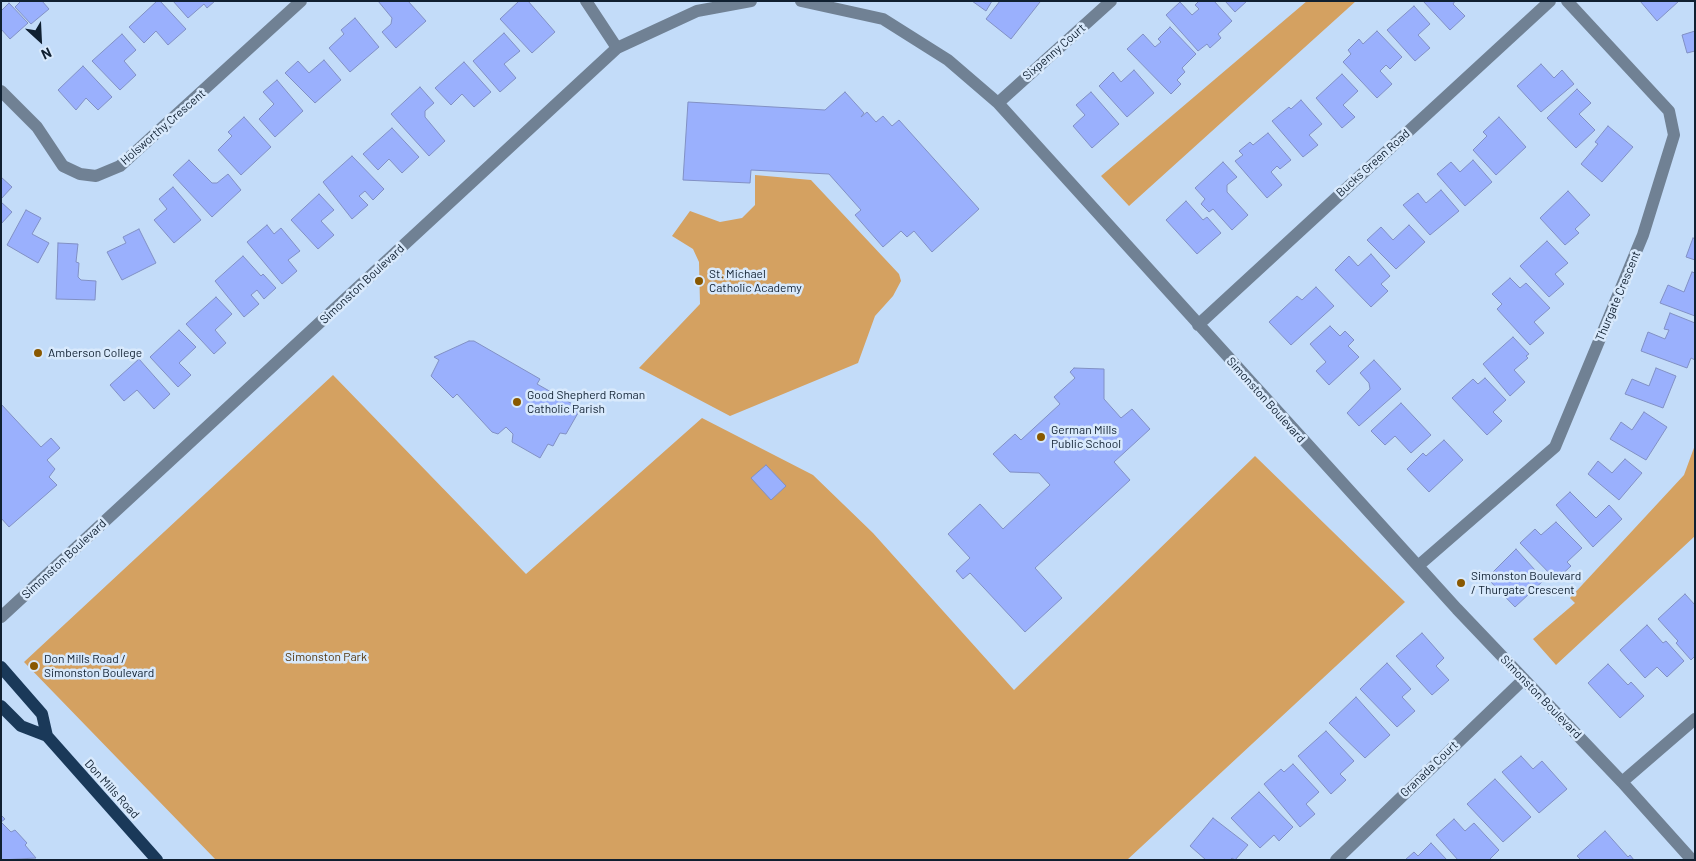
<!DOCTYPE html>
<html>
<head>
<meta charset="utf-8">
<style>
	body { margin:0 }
	#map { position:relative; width:1696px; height:861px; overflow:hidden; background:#c3dcf9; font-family:Barlow,sans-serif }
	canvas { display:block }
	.frame { position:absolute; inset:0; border:2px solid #102031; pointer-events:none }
	.north { position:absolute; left:15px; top:15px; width:50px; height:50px; -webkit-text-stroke:4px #d8e9fc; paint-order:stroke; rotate:155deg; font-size:14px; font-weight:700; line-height:20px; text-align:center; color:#102031 }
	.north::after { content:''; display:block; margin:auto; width:18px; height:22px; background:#102031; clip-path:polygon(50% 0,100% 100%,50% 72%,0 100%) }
</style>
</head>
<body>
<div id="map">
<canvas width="1696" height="861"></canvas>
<div class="frame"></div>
<div class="north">N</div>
</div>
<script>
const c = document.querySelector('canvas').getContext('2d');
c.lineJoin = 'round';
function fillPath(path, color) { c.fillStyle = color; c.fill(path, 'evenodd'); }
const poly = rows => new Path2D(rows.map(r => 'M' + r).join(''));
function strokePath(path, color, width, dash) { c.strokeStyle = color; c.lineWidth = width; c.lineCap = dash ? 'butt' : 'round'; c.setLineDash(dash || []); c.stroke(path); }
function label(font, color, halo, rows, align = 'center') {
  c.font = font + ' Barlow,sans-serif'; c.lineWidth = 5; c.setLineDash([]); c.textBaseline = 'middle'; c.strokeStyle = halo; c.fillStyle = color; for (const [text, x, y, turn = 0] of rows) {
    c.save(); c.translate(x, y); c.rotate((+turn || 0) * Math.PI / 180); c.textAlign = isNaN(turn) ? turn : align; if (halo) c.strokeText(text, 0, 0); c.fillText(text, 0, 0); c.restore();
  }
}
const green = poly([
	[1307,1,1356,1,1129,206,1101,176],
	[755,175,811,180,899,274,901,281,893,296,875,316,858,363,730,416,639,368,700,304,699,262,693,249,672,236,690,211,720,222,742,218,755,205],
	[333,375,526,574,702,418,813,475,873,533,1014,690,1255,456,1405,602,1127,860,216,860,24,662],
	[1695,445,1695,536,1556,665,1533,639,1575,603,1570,598,1684,475]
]);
const building = poly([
	[21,1,42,1,49,9,31,24,15,7,21,1],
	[157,1,160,1,186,29,168,45,156,31,144,43,129,27,157,1],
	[173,1,215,1,207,8,204,4,188,18,173,1],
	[378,1,408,1,426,21,396,48,382,32,391,24,392,18,378,1],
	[519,1,528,1,555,32,532,53,500,19,519,1],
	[972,1,992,1,986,11,972,1],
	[1000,1,1039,1,1040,2,1011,39,986,19,1000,1],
	[1199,1,1214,1,1232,21,1218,34,1221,38,1210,48,1207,44,1198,51,1166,15,1180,2,1192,15,1199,9,1195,5,1199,1],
	[1225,1,1247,1,1235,12,1225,1],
	[1423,1,1455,1,1453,4,1465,16,1450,30,1423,1],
	[1640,1,1679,1,1657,21,1640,1],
	[9,3,28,23,10,39,1,29,1,11,9,3],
	[1414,6,1430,24,1418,35,1430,48,1415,61,1387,30,1414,6],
	[355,18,379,47,350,72,329,48,344,34,341,30,355,18],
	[1170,27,1196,54,1182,68,1185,72,1177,80,1181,84,1171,94,1127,49,1143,34,1155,47,1161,42,1158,39,1170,27],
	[1377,31,1402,57,1390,69,1386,65,1380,71,1392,84,1377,98,1343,62,1351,54,1348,50,1359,39,1363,44,1377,31],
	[1695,31,1695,51,1687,53,1682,35,1695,31],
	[504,33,520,51,504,64,516,78,500,92,473,61,504,33],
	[122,34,136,50,124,61,136,75,120,90,92,61,122,34],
	[324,60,341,80,315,103,285,73,298,61,309,73,324,60],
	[464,62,491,92,474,107,462,94,451,105,435,88,464,62],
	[1541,64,1554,78,1562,70,1574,84,1541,112,1517,86,1541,64],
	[83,66,112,97,98,110,86,98,76,110,58,90,83,66],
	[1134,70,1154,93,1127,117,1099,86,1113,72,1121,82,1134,70],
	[1342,74,1358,91,1343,105,1355,117,1342,128,1316,98,1342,74],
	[277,80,303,111,275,137,259,119,274,104,263,92,277,80],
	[420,87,434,103,425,111,425,117,445,141,429,156,391,114,420,87],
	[1577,89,1591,103,1579,114,1595,130,1576,148,1547,118,1577,89],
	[845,92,864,113,861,117,867,112,876,122,883,116,892,126,899,120,979,209,932,252,914,231,907,237,901,231,883,247,855,215,861,210,829,174,751,170,750,183,683,180,688,102,825,110,845,92],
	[1091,92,1119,124,1092,148,1073,126,1085,115,1076,105,1091,92],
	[1301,100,1322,124,1309,135,1318,145,1303,157,1272,121,1289,107,1291,109,1301,100],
	[244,117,271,147,241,175,218,150,232,136,228,132,244,117],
	[1499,117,1526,147,1496,175,1473,150,1487,136,1483,132,1499,117],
	[1608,126,1633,147,1602,182,1581,164,1598,144,1595,142,1608,126],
	[392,128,419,157,402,173,389,159,378,170,363,154,392,128],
	[1268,133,1291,160,1280,169,1277,166,1271,172,1282,185,1267,198,1235,161,1243,155,1239,151,1250,142,1253,145,1268,133],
	[352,156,384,189,373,200,365,191,359,196,368,205,352,219,323,182,352,156],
	[189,160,212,183,217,183,228,174,241,190,212,217,173,175,189,160],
	[1473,160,1492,182,1465,206,1437,174,1451,162,1460,172,1473,160],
	[1223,162,1237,177,1227,185,1227,192,1248,215,1232,230,1213,209,1209,212,1201,204,1205,199,1195,188,1223,162],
	[1,177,12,187,1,199,1,177],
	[173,187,201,220,174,243,154,220,167,209,159,199,173,187],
	[1441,190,1459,211,1430,235,1403,205,1418,193,1426,203,1441,190],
	[1568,191,1590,215,1575,229,1579,233,1565,245,1540,218,1568,191],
	[319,194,334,210,321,221,334,235,318,249,291,220,319,194],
	[1186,201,1203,220,1207,217,1221,233,1197,254,1166,220,1186,201],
	[1,202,12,212,1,224,1,202],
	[26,210,41,218,32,234,49,243,38,263,7,245,26,210],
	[267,225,274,234,281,228,300,251,288,260,297,271,282,284,247,242,267,225],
	[1409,225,1425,242,1396,269,1367,240,1381,227,1393,240,1409,225],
	[139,229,156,263,122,280,107,252,126,243,123,237,139,229],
	[1693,238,1695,239,1695,260,1686,257,1693,238],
	[1547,241,1568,263,1555,274,1564,284,1549,297,1520,266,1547,241],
	[58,243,78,244,76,262,79,263,78,277,81,280,96,281,95,300,56,299,58,243],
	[1371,254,1390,276,1381,284,1388,291,1371,307,1335,270,1349,256,1358,266,1371,254],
	[243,256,261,276,263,274,276,288,264,299,257,290,251,295,259,304,244,317,215,281,243,256],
	[1692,272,1695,273,1695,316,1660,303,1668,285,1684,292,1692,272],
	[1510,278,1520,288,1526,283,1550,308,1534,322,1544,333,1530,345,1497,309,1502,304,1492,294,1510,278],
	[1316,287,1334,306,1291,345,1269,322,1297,296,1302,300,1316,287],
	[216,297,232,314,215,330,226,343,214,354,186,324,216,297],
	[1670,313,1695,323,1695,360,1691,358,1687,368,1641,351,1648,332,1665,339,1669,330,1664,329,1670,313],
	[1330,326,1340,336,1345,331,1354,340,1348,346,1359,357,1329,385,1316,371,1326,362,1310,344,1330,326],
	[179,330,196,347,179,363,191,375,178,387,150,357,179,330],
	[1513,337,1529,354,1526,356,1528,358,1514,370,1525,382,1510,396,1483,364,1513,337],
	[469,341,474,341,540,379,537,384,576,406,578,413,566,434,560,433,553,446,548,444,540,458,512,442,513,434,506,427,498,434,492,432,457,394,453,398,431,376,439,360,434,357,469,341],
	[139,359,170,394,154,409,137,390,124,401,110,385,139,359],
	[1374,360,1401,389,1359,426,1347,413,1370,389,1369,383,1360,373,1374,360],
	[1074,368,1104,369,1104,399,1121,418,1132,409,1150,429,1114,462,1130,480,1035,568,1062,598,1025,632,970,573,963,579,956,571,970,558,948,534,980,504,1003,529,1050,485,1039,473,1010,472,993,454,1015,434,1021,440,1060,404,1054,397,1075,378,1070,372,1074,368],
	[1656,368,1676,376,1663,408,1625,394,1632,379,1649,386,1656,368],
	[1485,378,1506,400,1493,412,1502,421,1487,435,1452,398,1473,379,1478,384,1485,378],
	[1401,403,1431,435,1411,453,1395,436,1385,445,1371,431,1401,403],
	[1,404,41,447,51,438,60,448,47,460,55,469,49,477,57,485,9,527,1,518,1,404],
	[1644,412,1667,427,1646,460,1610,439,1621,422,1632,430,1644,412],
	[1444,440,1463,460,1429,492,1407,469,1423,453,1426,456,1444,440],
	[1625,459,1642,473,1619,500,1588,474,1598,461,1612,473,1625,459],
	[766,465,786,486,771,500,751,478,766,465],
	[1570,492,1596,518,1609,505,1622,519,1593,547,1556,505,1570,492],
	[1556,522,1582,548,1567,562,1571,566,1556,580,1520,543,1535,529,1541,535,1556,522],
	[1516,549,1544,580,1515,607,1487,578,1516,549],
	[1685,594,1695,605,1695,656,1691,660,1676,643,1678,641,1658,619,1685,594],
	[1647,625,1663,643,1666,641,1684,661,1667,677,1657,667,1645,678,1620,650,1647,625],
	[1422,633,1444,658,1436,666,1449,680,1432,695,1396,656,1422,633],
	[1387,663,1411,689,1402,697,1415,711,1397,727,1360,689,1387,663],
	[1608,664,1628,685,1631,682,1644,696,1620,718,1588,683,1608,664],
	[1356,697,1390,735,1365,758,1329,723,1356,697],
	[1326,731,1354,761,1340,774,1346,780,1331,794,1298,756,1326,731],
	[1521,756,1533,769,1542,761,1567,789,1539,813,1502,772,1521,756],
	[1293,764,1319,792,1306,804,1315,814,1300,827,1264,784,1281,769,1284,772,1293,764],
	[1495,779,1531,817,1503,842,1467,804,1495,779],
	[1259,792,1293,827,1279,841,1274,835,1260,848,1231,818,1259,792],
	[1,815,5,819,1,822,11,832,15,830,27,843,25,845,36,858,1,860,1,815],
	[1213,818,1248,845,1235,860,1232,858,1230,860,1206,860,1190,846,1213,818],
	[1454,819,1465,831,1474,823,1499,850,1489,860,1458,860,1436,835,1454,819],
	[1605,831,1628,857,1630,855,1634,860,1581,860,1577,856,1605,831],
	[1431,843,1447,860,1405,860,1414,852,1418,856,1431,843]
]);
const minor = poly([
	[586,1,617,48],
	[801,1,883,19,948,60,998,103,1457,609,1622,782,1692,860],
	[1,91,37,127,63,166,80,174,96,176,120,166,301,1],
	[998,103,1111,1],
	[1198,325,1550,1],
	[1418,566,1555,447,1643,235,1674,135,1669,111,1567,1],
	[1,617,617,48,697,11,751,1],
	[1622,782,1695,719],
	[1336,860,1524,679]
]);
const major = poly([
	[1,667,42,714,47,736],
	[1,706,21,726,47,736,157,860]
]);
const markers = [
	[699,281,5,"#895800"],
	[38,353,5,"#895800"],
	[517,402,5,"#895800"],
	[1041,437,5,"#895800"],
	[1461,583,5,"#895800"],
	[34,666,5,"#895800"]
];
const streetNames = [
	["Sixpenny Court",1054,52,-41],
	["Holsworthy Crescent",163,127,-41],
	["Bucks Green Road",1373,163,-42],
	["Simonston Boulevard",362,284,-43],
	["Thurgate Crescent",1618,296,-67],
	["Simonston Boulevard",1266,400,48],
	["Simonston Boulevard",64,559,-43],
	["Simonston Boulevard",1541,697,46],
	["Granada Court",1429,769,-44],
	["Don Mills Road",112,789,48]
];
const poiNames = [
	["St. Michael",709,274],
	["Catholic Academy",709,288],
	["Amberson College",48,353],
	["Good Shepherd Roman",527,395],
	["Catholic Parish",527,409],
	["German Mills",1051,430],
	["Public School",1051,444],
	["Simonston Boulevard",1471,576],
	["/ Thurgate Crescent",1471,590],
	["Don Mills Road /",44,659],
	["Simonston Boulevard",44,673]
];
const parkNames = [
	["Simonston Park",326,657]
];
fillPath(green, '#d4a161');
fillPath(building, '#9ab0fd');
strokePath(building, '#8190c4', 1);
strokePath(minor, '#708194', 12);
strokePath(major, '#1a3959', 12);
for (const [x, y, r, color] of markers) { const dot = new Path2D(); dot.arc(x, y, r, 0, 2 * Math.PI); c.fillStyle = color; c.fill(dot); strokePath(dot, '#d8e9fc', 2); }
label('12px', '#102031', '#d8e9fc', streetNames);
label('12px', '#102031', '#d8e9fc', poiNames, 'left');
label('12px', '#53350b', '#d8e9fc', parkNames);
</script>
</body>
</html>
